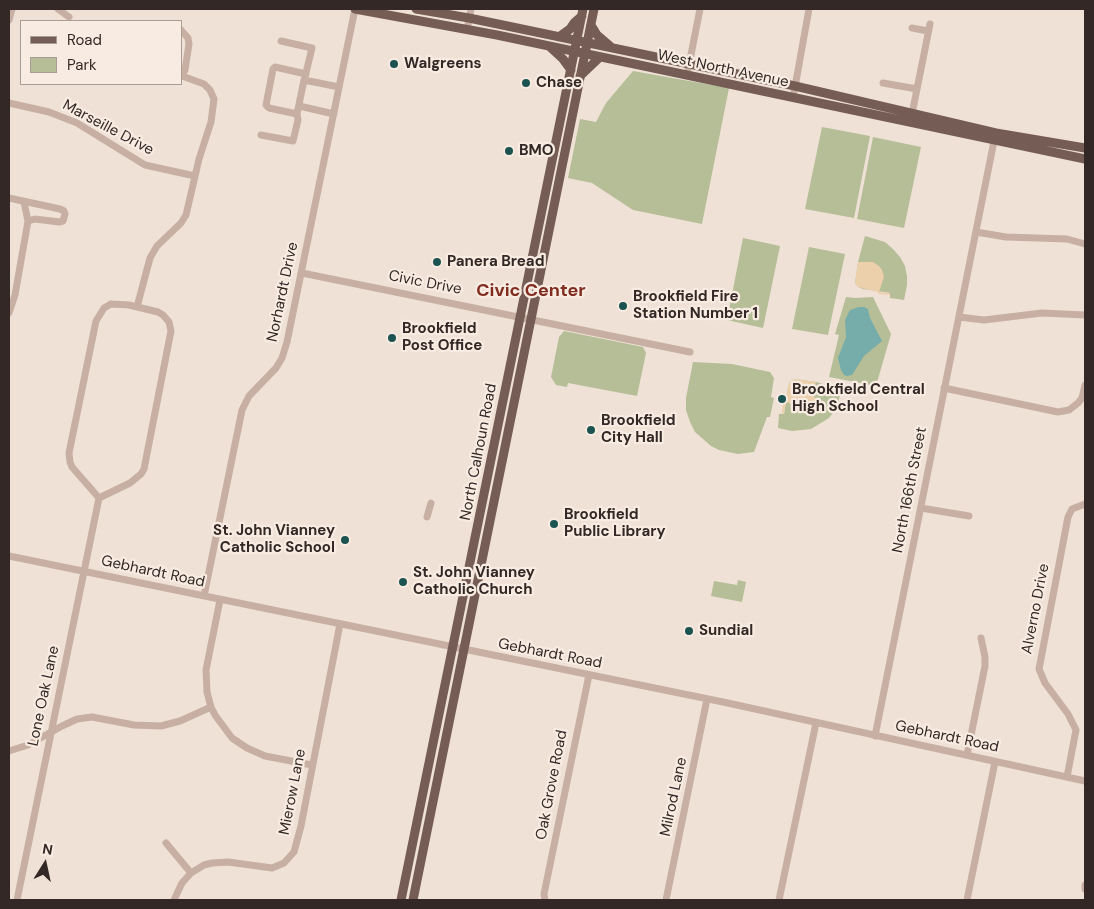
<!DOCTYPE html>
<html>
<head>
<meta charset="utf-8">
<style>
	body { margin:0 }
	#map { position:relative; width:1094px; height:909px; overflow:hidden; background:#f0e1d6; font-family:"DM Sans",sans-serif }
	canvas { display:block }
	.frame { position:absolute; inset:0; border:10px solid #332825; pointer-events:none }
	.legend { position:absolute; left:20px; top:20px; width:162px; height:65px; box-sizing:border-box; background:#f8ece2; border:1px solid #a99e96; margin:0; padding:6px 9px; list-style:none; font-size:15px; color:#332825 }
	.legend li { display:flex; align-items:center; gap:10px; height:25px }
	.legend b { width:25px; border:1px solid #a99e96 }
	.north { position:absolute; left:20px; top:839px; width:50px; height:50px; -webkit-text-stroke:4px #f8ece2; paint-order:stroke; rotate:10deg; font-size:14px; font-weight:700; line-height:20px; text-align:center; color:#332825 }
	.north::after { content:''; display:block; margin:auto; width:18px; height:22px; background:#332825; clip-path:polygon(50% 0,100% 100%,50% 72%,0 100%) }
</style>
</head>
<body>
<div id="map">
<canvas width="1094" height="909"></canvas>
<div class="frame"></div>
<ul class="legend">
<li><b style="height:6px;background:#755d56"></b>Road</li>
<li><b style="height:14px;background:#b5be97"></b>Park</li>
</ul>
<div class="north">N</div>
</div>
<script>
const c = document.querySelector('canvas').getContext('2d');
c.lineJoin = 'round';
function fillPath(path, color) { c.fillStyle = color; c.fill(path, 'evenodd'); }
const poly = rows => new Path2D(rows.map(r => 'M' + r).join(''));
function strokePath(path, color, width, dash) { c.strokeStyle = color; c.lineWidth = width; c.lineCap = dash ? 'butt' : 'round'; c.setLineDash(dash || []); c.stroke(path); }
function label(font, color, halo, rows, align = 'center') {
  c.font = font + ' "DM Sans",sans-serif'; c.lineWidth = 4.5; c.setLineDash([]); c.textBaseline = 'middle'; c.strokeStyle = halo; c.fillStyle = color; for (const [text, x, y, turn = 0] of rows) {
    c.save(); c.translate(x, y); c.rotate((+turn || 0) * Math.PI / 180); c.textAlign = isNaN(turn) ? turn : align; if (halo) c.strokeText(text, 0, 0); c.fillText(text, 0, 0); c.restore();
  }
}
const green = poly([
	[633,71,729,88,702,224,633,210,592,183,568,178,580,119,596,122,606,103],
	[822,127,870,136,854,218,805,209],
	[873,137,921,147,904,228,857,219],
	[865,236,885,242,893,249,900,257,905,266,907,276,907,285,904,300,890,298,890,293,863,289,858,287,855,283,858,262],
	[743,238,780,246,763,328,727,320],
	[809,247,845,254,828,335,792,329],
	[846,297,855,298,873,297,891,334,876,386,829,377,839,335,835,334],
	[564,331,643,347,646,353,637,396,568,383,567,387,556,385,551,377,559,337],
	[693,362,732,364,770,372,774,378,771,397,774,398,770,417,767,417,754,452,738,454,719,450,711,446,695,432,690,422,686,410,686,398],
	[795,379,816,382,842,389,836,409,829,418,811,429,792,431,778,428,779,414,784,414,788,387,790,382],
	[738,580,746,582,742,602,711,596,714,581,737,585]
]);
const sand = poly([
	[858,262,873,262,879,266,882,270,884,277,879,292,890,293,890,295,878,294,878,292,858,287,855,283],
	[795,379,816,382,814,387,815,401,809,406,803,408,795,407,789,403,786,402,784,414,782,414,783,402,785,402,788,387,790,382]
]);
const water = poly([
	[859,307,864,307,868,309,870,318,882,341,864,356,852,375,847,376,844,375,841,370,838,358,846,337,845,320,850,310]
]);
const minor = poly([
	[58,9,69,17],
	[9,20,12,9],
	[912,28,928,31],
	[181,30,188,38,189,44,185,70,181,76],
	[467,30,471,9],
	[281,41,312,48,305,77],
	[687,75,700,9],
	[883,83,917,89],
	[793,98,809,9],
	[9,103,49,112,77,123,145,165,195,176],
	[299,106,334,114],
	[297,114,269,108,266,105,273,69,275,67,306,74],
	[912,114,930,24],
	[261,135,293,141,298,120,297,114,304,80,339,87],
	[9,198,60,209,64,211,65,214,63,221,59,222,35,219,28,221],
	[976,232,1006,237,1067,239,1085,244],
	[302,273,690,352],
	[111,304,129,305,158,312,163,315,169,322,171,331,144,469,141,474,130,483,99,498,72,467,70,462,69,453,96,321,104,308,111,304],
	[137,307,150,258,157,246,181,223,186,215,199,159,211,122,214,99,210,90,204,84,182,76],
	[9,313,15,295,28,221,24,202],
	[959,317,984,320,1042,313,1085,315],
	[944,388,1058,412,1069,410,1078,403,1082,398,1085,385],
	[921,508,969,516],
	[427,517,431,503],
	[9,556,723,702,1085,781],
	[204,596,242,410,249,396,276,368,282,358,287,342,355,9],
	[220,600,206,670,207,692,211,707,215,715,232,738,247,748,265,756,312,765],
	[875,736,995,136],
	[9,751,28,745,62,726,77,719,92,717,134,725,161,726,180,721,211,707],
	[967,755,985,666,985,657,981,638],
	[1067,777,1076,730,1068,714,1045,683,1039,669,1068,517,1072,509,1085,504],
	[166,843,191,873],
	[1085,885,1085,889],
	[17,900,99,498],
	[174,900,182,883,191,873,204,865,212,863,228,862,272,868,284,863,294,852,301,826,340,624],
	[545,900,544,894,589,675],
	[666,900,707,699],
	[779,900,816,723],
	[967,900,995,762]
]);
const major = poly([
	[355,9,497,35,1085,159],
	[416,9,469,18,795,86,996,133,1085,148],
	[591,25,597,35,611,47],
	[559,37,570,29,574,23,582,16],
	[550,47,563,59,571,70],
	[580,76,600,57],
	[401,900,583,9],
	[413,900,594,9]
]);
const markers = [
	[394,64,5,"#1b5351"],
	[526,83,5,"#1b5351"],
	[509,151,5,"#1b5351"],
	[437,262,5,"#1b5351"],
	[623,306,5,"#1b5351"],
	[392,338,5,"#1b5351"],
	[782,399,5,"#1b5351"],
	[591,430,5,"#1b5351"],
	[554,524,5,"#1b5351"],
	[345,540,5,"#1b5351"],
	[403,582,5,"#1b5351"],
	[689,631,5,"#1b5351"]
];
const poiNames = [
	["Walgreens",404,64],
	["Chase",536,83],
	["BMO",519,151],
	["Panera Bread",447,262],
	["Brookfield Fire",633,297],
	["Station Number 1",633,314],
	["Brookfield",402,329],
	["Post Office",402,346],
	["Brookfield Central",792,390],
	["High School",792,407],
	["Brookfield",601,421],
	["City Hall",601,438],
	["Brookfield",564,515],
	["Public Library",564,532],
	["St. John Vianney",335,531,"right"],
	["Catholic School",335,548,"right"],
	["St. John Vianney",413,573],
	["Catholic Church",413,590],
	["Sundial",699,631]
];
const streetNames = [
	["West North Avenue",723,69,12],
	["Marseille Drive",108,128,28],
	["Civic Drive",425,283,11],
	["Norhardt Drive",283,292,-78],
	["North Calhoun Road",479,452,-79],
	["North 166th Street",910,490,-79],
	["Gebhardt Road",153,572,12],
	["Alverno Drive",1036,609,-79],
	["Gebhardt Road",550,654,11],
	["Lone Oak Lane",44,696,-78],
	["Gebhardt Road",947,737,12],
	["Oak Grove Road",552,785,-79],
	["Mierow Lane",293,792,-79],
	["Milrod Lane",674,797,-78]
];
const quarterNames = [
	["Civic Center",531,291]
];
fillPath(green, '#b5be97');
fillPath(sand, '#ecd0ac');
fillPath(water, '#76aca9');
strokePath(minor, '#c7b0a3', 7);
strokePath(major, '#755d56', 9);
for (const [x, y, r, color] of markers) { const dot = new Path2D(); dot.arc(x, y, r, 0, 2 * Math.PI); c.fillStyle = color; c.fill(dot); strokePath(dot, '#f8ece2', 2); }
label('bold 15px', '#332825', '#f8ece2', poiNames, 'left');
label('15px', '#332825', '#f8ece2', streetNames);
label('bold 18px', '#802d1f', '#f8ece2', quarterNames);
</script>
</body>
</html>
